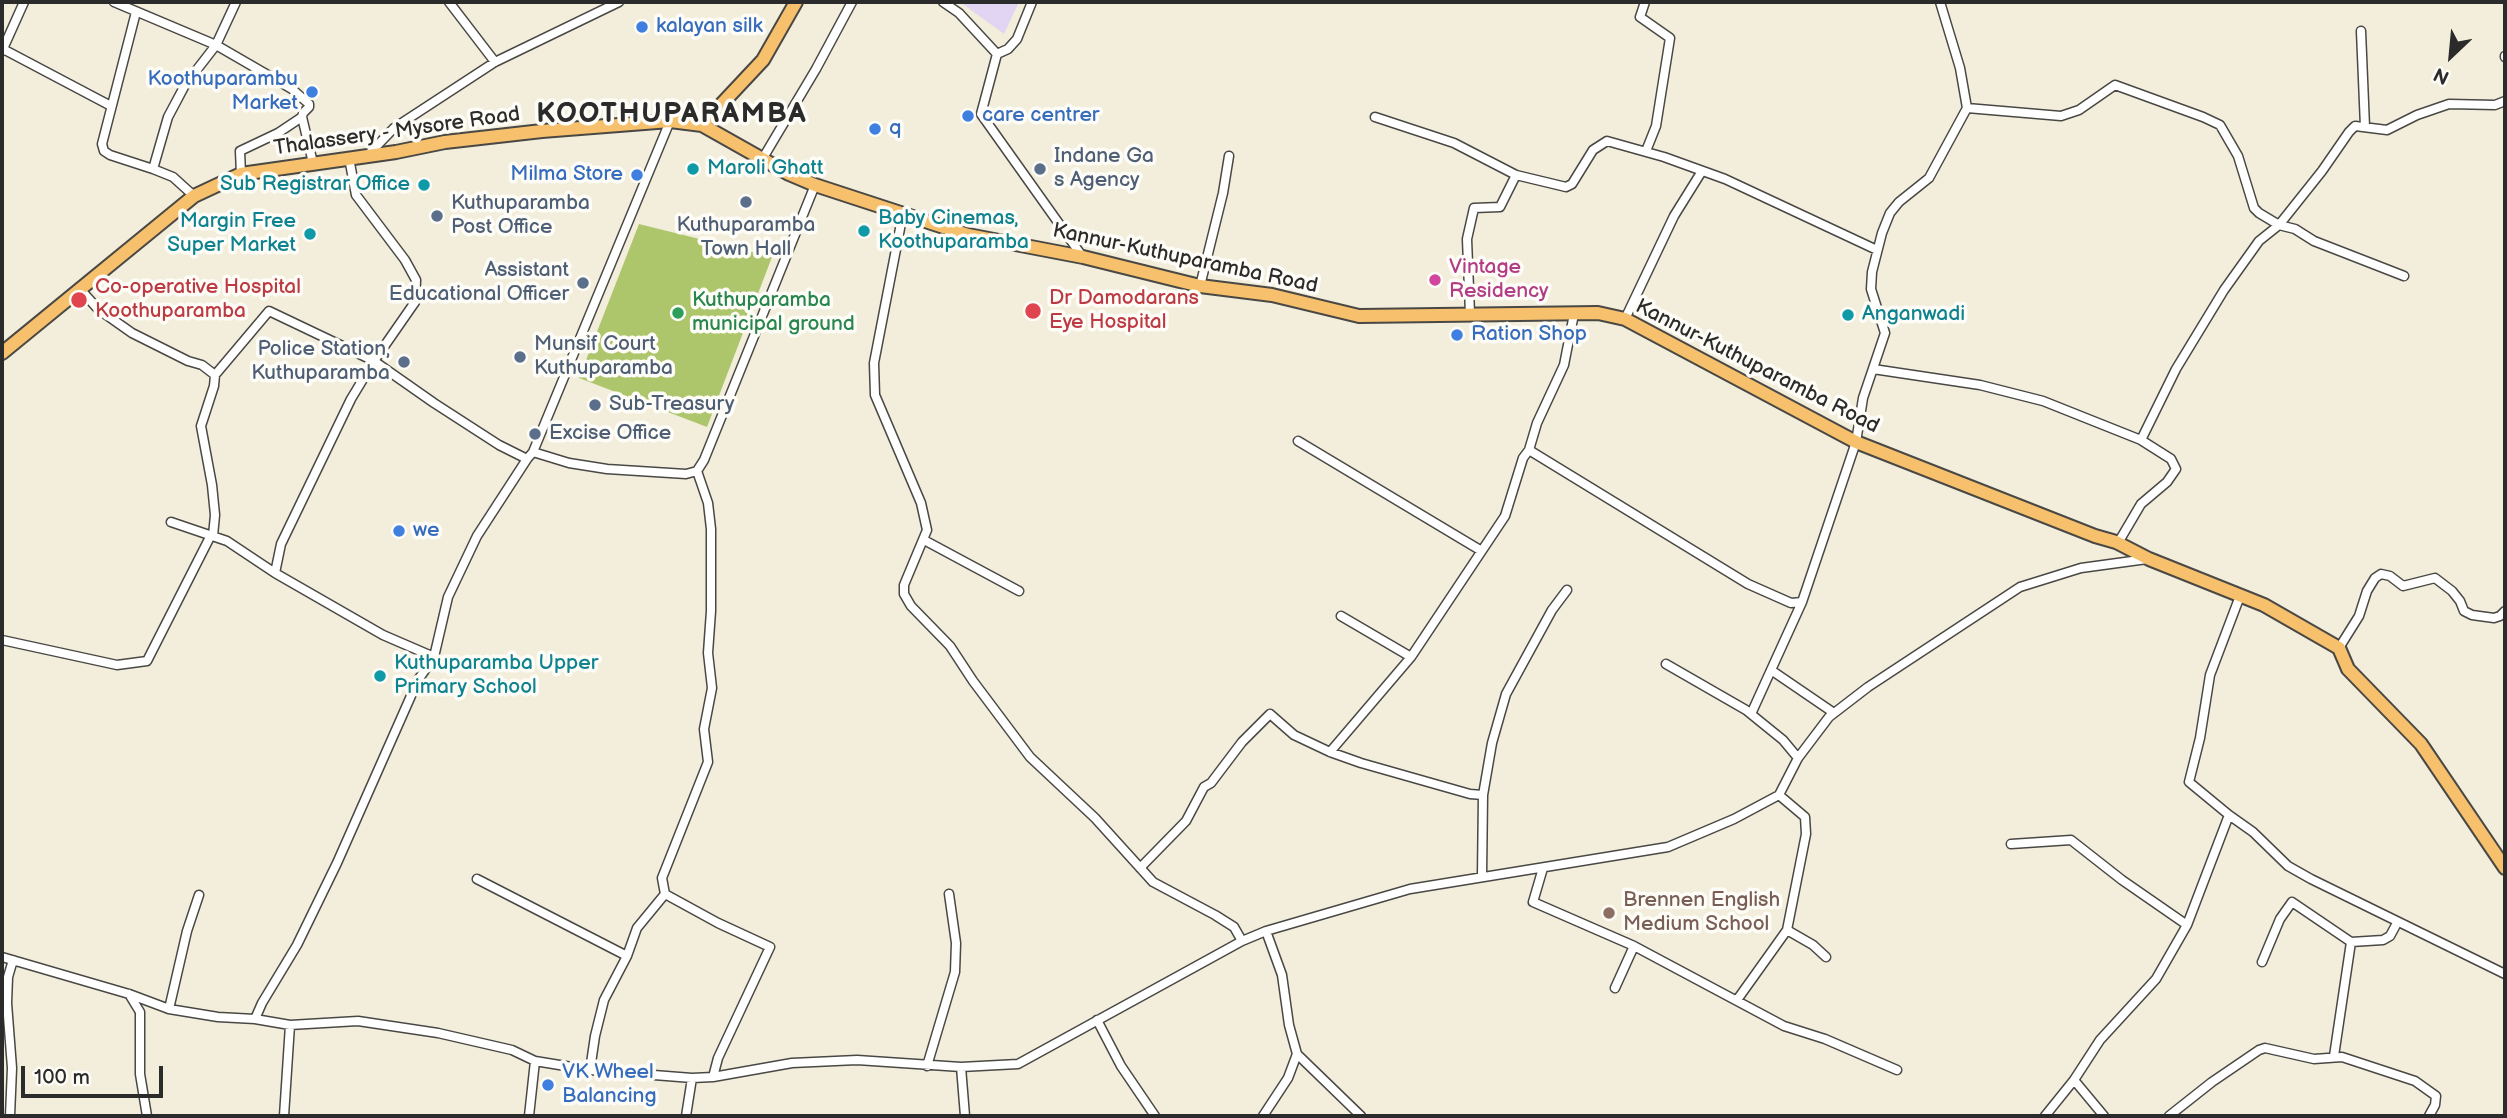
<!DOCTYPE html>
<html>
<head>
<meta charset="utf-8">
<style>
	body { margin:0 }
	#map { position:relative; width:2507px; height:1118px; overflow:hidden; background:#f3eedb; font-family:"Balsamiq Sans",sans-serif }
	canvas { display:block }
	.frame { position:absolute; inset:0; border:4px solid #2b2b2b; pointer-events:none }
	.north { position:absolute; left:2416px; top:21px; width:70px; height:70px; -webkit-text-stroke:5px #fdfcf7; paint-order:stroke; rotate:206deg; font-size:19px; font-weight:700; line-height:28px; text-align:center; color:#2b2b2b }
	.north::after { content:''; display:block; margin:auto; width:24px; height:32px; background:#2b2b2b; clip-path:polygon(50% 0,100% 100%,50% 72%,0 100%) }
	.scale { position:absolute; left:21px; top:1066px; width:142px; height:32px; box-sizing:border-box; border:4px solid #2b2b2b; border-top:0; padding-left:9px; font-size:21px; line-height:24px; white-space:nowrap; color:#2b2b2b; -webkit-text-stroke:5px #fdfcf7; paint-order:stroke }
</style>
</head>
<body>
<div id="map">
<canvas width="2507" height="1118"></canvas>
<div class="frame"></div>
<div class="north">N</div>
<div class="scale">100 m</div>
</div>
<script>
const c = document.querySelector('canvas').getContext('2d');
c.lineJoin = 'round';
function fillPath(path, color) { c.fillStyle = color; c.fill(path, 'evenodd'); }
const poly = rows => new Path2D(rows.map(r => 'M' + r).join(''));
function strokePath(path, color, width, dash) { c.strokeStyle = color; c.lineWidth = width; c.lineCap = dash ? 'butt' : 'round'; c.setLineDash(dash || []); c.stroke(path); }
function label(font, color, halo, rows, align = 'center') {
  c.font = font + ' "Balsamiq Sans",sans-serif'; c.lineWidth = 7; c.setLineDash([]); c.textBaseline = 'middle'; c.strokeStyle = halo; c.fillStyle = color; for (const [text, x, y, turn = 0] of rows) {
    c.save(); c.translate(x, y); c.rotate((+turn || 0) * Math.PI / 180); c.textAlign = isNaN(turn) ? turn : align; if (halo) c.strokeText(text, 0, 0); c.fillText(text, 0, 0); c.restore();
  }
}
const built = poly([
	[960,2,1019,2,1004,34]
]);
const green = poly([
	[639,224,772,257,707,427,579,378]
]);
const street = poly([
	[114,2,216,45,292,89,309,104,309,107,303,113,302,117,313,163],
	[449,2,495,62],
	[943,2,959,13,997,54,981,114,1082,256],
	[1645,2,1640,17,1670,38,1656,126,1646,151],
	[136,12,102,144,104,151,110,155,153,169],
	[2361,31,2365,127],
	[3,49,111,106],
	[2,51,24,2],
	[997,54,1008,49,1017,39,1032,2],
	[2505,56,2505,57],
	[1967,108,2061,116,2079,110,2115,85,2203,117,2220,125,2238,156,2254,208,2259,213,2279,225,2295,229,2314,241,2404,276],
	[1375,117,1454,143,1516,175],
	[367,156,394,128,495,62,619,2],
	[349,158,356,195,405,260,416,280,415,302,374,361,434,403,499,445,527,459],
	[763,158,816,69,852,2],
	[241,174,240,151,278,133,302,117],
	[194,196,173,177,153,169,168,117,176,102,185,85,216,45,236,2],
	[903,213,874,363,875,395,921,503,927,530,904,585,904,594,911,606,950,646,973,681,1030,757,1095,818,1153,882,1215,915,1234,927,1242,941],
	[1200,286,1223,193,1229,156],
	[79,288,98,309,132,333,188,361,202,365,215,375,214,386,201,426,212,485,215,515,213,536],
	[1470,314,1467,239,1474,208,1500,207,1516,175,1566,187,1572,184,1593,150,1607,141,1664,157,1725,179,1877,250],
	[1625,319,1674,216,1702,171],
	[1873,369,1980,385,2043,401,2141,440],
	[1298,441,1480,550],
	[1529,450,1748,584,1791,603,1802,602,1856,442,1863,398,1885,333,1871,289,1872,272,1882,233,1890,213,1899,202,1929,178,1967,108,1960,68,1940,2],
	[533,452,670,121],
	[171,522,227,541,275,573,281,544,351,399,374,361,269,311,215,375],
	[924,540,1019,591],
	[2118,543,2141,504,2167,482,2176,469,2171,459,2141,440,2176,369,2224,290,2259,241,2279,225,2322,171,2349,132,2355,126,2387,130,2417,115,2449,104,2495,105,2505,101],
	[275,573,383,635,434,657],
	[1341,616,1411,657],
	[2,640,117,665,147,661,210,537],
	[2339,648,2359,616,2367,591,2375,578,2381,574,2390,576,2403,586,2435,578,2452,591,2460,601,2464,611,2472,615,2494,618,2500,616,2505,611],
	[1666,664,1746,710,1783,740,1798,758],
	[1771,670,1834,713],
	[1751,714,1802,602],
	[1330,752,1411,657,1505,516,1523,458,1529,450,1537,423,1564,365,1574,314],
	[2229,815,2253,832,2288,866,2311,879,2505,974],
	[2011,844,2071,840,2122,880,2187,925],
	[1140,868,1186,821,1204,787,1211,783,1242,742,1270,714,1294,735,1330,752,1361,763,1470,794,1483,795],
	[1543,868,1533,902,1634,946,1784,1026,1825,1039,1897,1070],
	[1482,876,1483,795,1492,743,1506,694,1552,610,1567,590],
	[477,879,627,956],
	[665,894,718,923,770,947,718,1058,713,1077],
	[1787,930,1813,945,1826,957],
	[1266,931,1282,975,1289,1025,1297,1054,1361,1116],
	[2,957,129,994,169,1009,218,1017,255,1019,290,1025,358,1021,438,1033,512,1050,535,1061,590,1070,692,1078,713,1077,792,1063,857,1060,961,1067,1018,1064,1242,941,1266,931,1410,889,1668,847,1734,819,1779,795,1798,758,1829,717,1868,687,2020,587,2081,568,2147,559],
	[2262,962,2280,919,2292,902,2351,942],
	[1615,988,1634,946],
	[129,994,140,1012,140,1074,147,1116],
	[1737,1000,1787,930,1806,834,1805,817,1779,795],
	[169,1009,187,931,199,895],
	[255,1019,262,1003,297,945,337,863,418,680,434,657,448,597,477,536,527,459,533,452,569,463,607,469,686,474,697,471,704,460,815,185],
	[1097,1020,1121,1066,1155,1116],
	[2334,1056,2351,942,2383,940,2390,936,2397,923],
	[927,1066,955,972,956,943,949,894],
	[961,1067,965,1116],
	[590,1070,595,1036,604,1000,627,956,637,928,665,894,662,878,708,762,704,729,712,688,708,653,711,611,711,529,708,503,697,471],
	[10,1116,12,1068,7,1003,8,977,13,960],
	[284,1116,290,1025],
	[529,1116,535,1061],
	[686,1116,692,1078],
	[1263,1116,1288,1078,1297,1054],
	[2045,1116,2074,1080],
	[2104,1116,2074,1080,2100,1040,2156,979,2187,925,2229,815,2189,782,2200,738,2210,675,2240,596],
	[2169,1116,2212,1082,2259,1050,2265,1048,2314,1059,2342,1057,2415,1081,2436,1096,2435,1105,2429,1116]
]);
const primary = poly([
	[702,125,789,174,815,185,968,235,1083,257,1200,286,1272,295,1359,316,1598,313,1625,319,1856,442,2095,536,2116,542,2149,559,2264,605,2339,648,2348,669,2421,744,2505,868],
	[2,353,194,196,241,174,396,152,445,142,542,131,670,121,702,125,763,60,796,2]
]);
const markers = [
	[642,27,7,"#3f7fe0"],
	[312,92,7,"#3f7fe0"],
	[968,116,7,"#3f7fe0"],
	[875,129,7,"#3f7fe0"],
	[693,169,7,"#0f9aa8"],
	[1040,169,7,"#5c6f8a"],
	[637,175,7,"#3f7fe0"],
	[424,185,7,"#0f9aa8"],
	[746,202,7,"#5c6f8a"],
	[437,216,7,"#5c6f8a"],
	[864,231,7,"#0f9aa8"],
	[310,234,7,"#0f9aa8"],
	[1435,280,7,"#d1479c"],
	[583,283,7,"#5c6f8a"],
	[79,300,9,"#e0444e"],
	[1033,311,9,"#e0444e"],
	[678,313,7,"#2e9e5b"],
	[1848,315,7,"#0f9aa8"],
	[1457,335,7,"#3f7fe0"],
	[520,357,7,"#5c6f8a"],
	[404,362,7,"#5c6f8a"],
	[595,405,7,"#5c6f8a"],
	[535,434,7,"#5c6f8a"],
	[399,531,7,"#3f7fe0"],
	[380,676,7,"#0f9aa8"],
	[1609,913,7,"#8d6e63"],
	[548,1085,7,"#3f7fe0"]
];
const shopNames = [
	["kalayan silk",656,27],
	["Koothuparambu",298,80,"right"],
	["Market",298,104,"right"],
	["care centrer",982,116],
	["q",889,129],
	["Milma Store",623,175,"right"],
	["Ration Shop",1471,335],
	["we",413,531],
	["VK Wheel",562,1073],
	["Balancing",562,1097]
];
const streetNames = [
	["Thalassery - Mysore Road",397,132,-8],
	["Kannur-Kuthuparamba Road",1185,259,12],
	["Kannur-Kuthuparamba Road",1757,367,27]
];
const serviceNames = [
	["Indane Ga",1054,157],
	["s Agency",1054,181],
	["Kuthuparamba",451,204],
	["Post Office",451,228],
	["Kuthuparamba",746,226,"center"],
	["Town Hall",746,250,"center"],
	["Assistant",569,271,"right"],
	["Educational Officer",569,295,"right"],
	["Munsif Court",534,345],
	["Kuthuparamba",534,369],
	["Police Station,",390,350,"right"],
	["Kuthuparamba",390,374,"right"],
	["Sub-Treasury",609,405],
	["Excise Office",549,434]
];
const cultureNames = [
	["Maroli Ghatt",707,169],
	["Sub Registrar Office",410,185,"right"],
	["Baby Cinemas,",878,219],
	["Koothuparamba",878,243],
	["Margin Free",296,222,"right"],
	["Super Market",296,246,"right"],
	["Anganwadi",1862,315],
	["Kuthuparamba Upper",394,664],
	["Primary School",394,688]
];
const hotelNames = [
	["Vintage",1449,268],
	["Residency",1449,292]
];
const healthNames = [
	["Co-operative Hospital",95,288],
	["Koothuparamba",95,312],
	["Dr Damodarans",1049,299],
	["Eye Hospital",1049,323]
];
const leisureNames = [
	["Kuthuparamba",692,301],
	["municipal ground",692,325]
];
const educationNames = [
	["Brennen English",1623,901],
	["Medium School",1623,925]
];
const districtNames = [
	["KOOTHUPARAMBA",672,115]
];
fillPath(built, '#e2d4f3');
fillPath(green, '#adc66c');
strokePath(street, '#494845', 11);
strokePath(primary, '#494845', 16);
strokePath(street, '#fff', 8);
strokePath(primary, '#f7c06c', 12);
for (const [x, y, r, color] of markers) { const dot = new Path2D(); dot.arc(x, y, r, 0, 2 * Math.PI); c.fillStyle = color; c.fill(dot); strokePath(dot, '#fdfcf7', 2.5); }
label('21px', '#366cbe', '#fdfcf7', shopNames, 'left');
label('21px', '#2b2b2b', '#fdfcf7', streetNames);
label('21px', '#4e5e75', '#fdfcf7', serviceNames, 'left');
label('21px', '#0d838f', '#fdfcf7', cultureNames, 'left');
label('21px', '#b23c85', '#fdfcf7', hotelNames, 'left');
label('21px', '#be3a42', '#fdfcf7', healthNames, 'left');
label('21px', '#27864d', '#fdfcf7', leisureNames, 'left');
label('21px', '#785e54', '#fdfcf7', educationNames, 'left');
c.letterSpacing = '2px';
label('bold 28px', '#2b2b2b', '#fdfcf7', districtNames);
c.letterSpacing = '0px';
</script>
</body>
</html>
